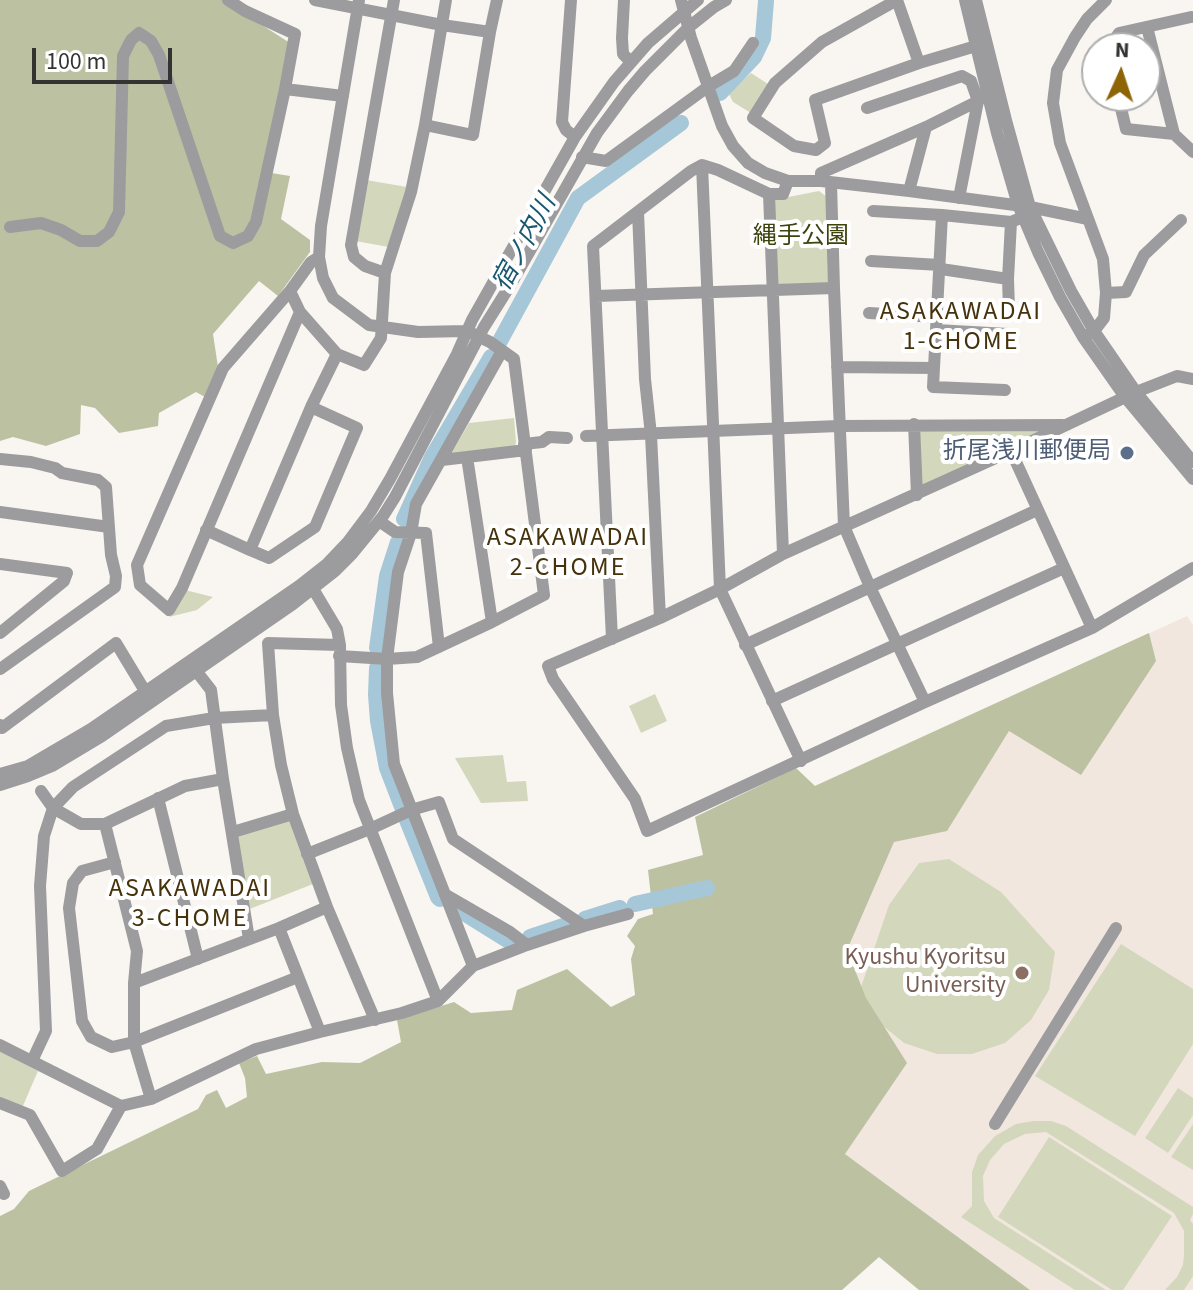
<!DOCTYPE html>
<html>
<head>
<meta charset="utf-8">
<style>
	body { margin:0 }
	#map { position:relative; width:1193px; height:1290px; overflow:hidden; background:#f9f5f1; font-family:"Source Sans 3",sans-serif }
	canvas { display:block }
	.north { position:absolute; left:1081px; top:32px; width:80px; height:80px; box-sizing:border-box; background:#fff; border:2px solid #aeadad; border-radius:50%; rotate:3deg; font-size:22px; font-weight:700; line-height:32px; text-align:center; color:#353332 }
	.north::after { content:''; display:block; margin:auto; width:28px; height:36px; background:#8d6507; clip-path:polygon(50% 0,100% 100%,50% 72%,0 100%) }
	.scale { position:absolute; left:32px; top:48px; width:140px; height:36px; box-sizing:border-box; border:4px solid #353332; border-top:0; padding-left:10px; font-size:24px; line-height:28px; white-space:nowrap; color:#353332; -webkit-text-stroke:6px #fff; paint-order:stroke }
</style>
</head>
<body>
<div id="map">
<canvas width="1193" height="1290"></canvas>
<div class="north">N</div>
<div class="scale">100 m</div>
</div>
<script>
const c = document.querySelector('canvas').getContext('2d');
c.lineJoin = 'round';
function fillPath(path, color) { c.fillStyle = color; c.fill(path, 'evenodd'); }
const poly = rows => new Path2D(rows.map(r => 'M' + r).join(''));
function strokePath(path, color, width, dash) { c.strokeStyle = color; c.lineWidth = width; c.lineCap = dash ? 'butt' : 'round'; c.setLineDash(dash || []); c.stroke(path); }
function label(font, color, halo, rows, align = 'center') {
  c.font = font + ' "Source Sans 3","Noto Sans JP",sans-serif'; c.lineWidth = 8; c.setLineDash([]); c.textBaseline = 'middle'; c.strokeStyle = halo; c.fillStyle = color; for (const [text, x, y, turn = 0] of rows) {
    c.save(); c.translate(x, y); c.rotate((+turn || 0) * Math.PI / 180); c.textAlign = isNaN(turn) ? turn : align; if (halo) c.strokeText(text, 0, 0); c.fillText(text, 0, 0); c.restore();
  }
}
const built = poly([
	[1187,616,1193,625,1193,1290,1030,1290,845,1154,866,998,837,947,814,786]
]);
const green = poly([
	[751,73,768,84,751,113,733,102,728,92],
	[366,180,407,187,389,247,355,241],
	[819,191,827,197,828,283,777,286,773,200],
	[514,418,516,442,515,447,451,454,469,423],
	[1039,428,1040,432,922,487,919,429],
	[185,590,213,597,197,610,169,617],
	[655,694,667,721,641,733,629,706],
	[503,755,507,782,526,781,528,801,481,803,455,758],
	[291,819,313,884,247,910,236,834],
	[949,859,1001,892,1055,952,1049,990,1031,1020,1005,1043,972,1054,937,1054,904,1043,877,1021,860,990,889,905,919,863],
	[1121,944,1193,989,1193,1044,1135,1136,1035,1076],
	[0,1051,38,1071,22,1108,0,1099],
	[1178,1088,1193,1098,1193,1115,1168,1153,1145,1138],
	[1033,1121,1051,1121,1066,1126,1193,1207,1193,1214,1190,1220,1193,1224,1193,1276,1184,1290,1165,1290,1177,1277,1183,1265,1184,1255,1184,1231,1174,1213,1046,1132,1025,1134,1004,1144,990,1160,983,1176,984,1201,994,1218,1106,1290,1075,1290,961,1217,972,1206,972,1172,978,1155,995,1136,1016,1124],
	[1193,1124,1193,1170,1171,1157],
	[1049,1137,1172,1216,1123,1290,1112,1290,998,1217]
]);
const forest = poly([
	[0,0,223,0,290,43,265,172,290,176,281,219,310,240,310,252,278,296,259,281,213,334,218,367,205,397,196,392,159,413,158,426,119,433,95,408,81,405,80,434,46,446,13,437,0,441],
	[1149,633,1156,661,1081,775,1009,731,947,831,894,842,847,950,866,998,907,1063,845,1154,1030,1290,919,1290,879,1257,842,1290,0,1290,0,1216,14,1209,29,1191,198,1109,206,1095,217,1090,226,1108,247,1097,245,1078,239,1063,257,1056,266,1074,322,1062,360,1063,401,1042,397,1020,454,1002,471,1013,512,1010,517,990,567,969,611,1007,635,995,631,959,635,946,627,936,638,919,653,914,648,870,703,855,695,817,796,768,815,786]
]);
const river = poly([
	[720,93,754,57,763,38,766,1],
	[500,341,578,198,681,123],
	[404,519,432,457,491,357],
	[377,648,387,576,398,542],
	[377,668,376,695,378,721,387,768,402,807],
	[407,820,438,897,440,899],
	[635,904,707,888],
	[459,910,512,943],
	[585,919,620,908],
	[530,937,569,924]
]);
const minor = poly([
	[228,0,245,11,295,34,285,89],
	[315,0,442,25,490,32,497,0],
	[571,0,562,122,566,130,575,137],
	[624,0,622,38,623,54,631,62],
	[681,0,691,38,722,126,733,146,748,163,765,173,788,181,821,181,909,191,1030,207,1088,219],
	[897,0,822,42,775,83,753,118,794,146,816,150,825,143,815,100,919,63,976,46],
	[897,0,919,63],
	[965,0,997,133,1018,205,1038,252,1060,297,1083,337,1125,397,1193,479],
	[976,0,1006,120,1030,207,1071,291,1094,331,1136,392,1193,462],
	[1147,27,1174,134],
	[1109,48,1119,33,1191,17],
	[1118,96,1126,129,1174,134,1193,152],
	[867,108,962,76,971,81,978,101],
	[425,125,473,135,490,32],
	[582,157,606,161,709,86,734,71,753,43],
	[702,165,720,589,801,761],
	[821,181,821,173,926,127,978,101,959,198],
	[831,183,834,288,844,526,870,587,925,702],
	[909,191,926,127],
	[769,194,783,554],
	[873,211,942,215],
	[638,212,645,379,651,435,660,618],
	[10,227,41,223,61,230,80,241,97,241,109,232,119,212,123,56,131,40,139,33,151,41,159,55,220,236,233,243,248,236,256,222,285,89,343,96],
	[871,261,940,265],
	[941,269,1008,279],
	[385,273,365,266,354,257,351,245,394,0],
	[290,291,300,312,337,354,364,365,381,338,385,273,411,192,425,125,446,0],
	[1106,293,1126,292,1144,255,1181,220],
	[596,296,834,288],
	[1009,309,1008,279,1011,222],
	[300,312,182,588,169,610,140,585,137,565,223,368,290,291,311,262,319,257],
	[869,313,936,317],
	[936,330,1008,334],
	[1089,334,1094,331,1104,318,1106,293,1103,259,1060,143,1053,103,1057,70,1075,37,1087,19,1106,0],
	[837,367,934,368],
	[1193,379,1177,376,1136,392,1011,451,783,554,720,589,660,618,548,666,553,679,635,799,647,831,925,702,1092,628,1193,568],
	[1005,390,933,387,942,215,1011,222,1023,217],
	[914,424,917,495],
	[586,436,839,426,1063,425],
	[524,444,542,442,549,437,567,438],
	[1011,451,1092,628],
	[467,457,492,622],
	[0,459,31,462,55,468,62,473,98,480,106,487,111,555,116,576,115,587,0,669],
	[442,460,526,450],
	[0,512,109,527],
	[379,521,395,532,426,533,439,647],
	[206,530,250,550,311,407,337,354],
	[250,550,269,558,315,527,357,428,311,407],
	[0,564,67,573,64,581,0,633],
	[309,582,337,629,340,645,341,705,347,748,359,800,438,1001],
	[612,639,593,246,691,171,702,165,718,170,769,194,783,194,788,181],
	[340,645,268,643,273,715,281,765,293,814,327,907,375,1020],
	[745,645,1037,510],
	[339,656,387,659,417,657,492,622,544,595,514,359,490,342,467,331,418,332,369,325,333,298,323,278,319,257,321,226,359,0],
	[197,672,211,690,223,779,249,939],
	[772,701,1064,568],
	[0,725,2,728,116,643,145,691],
	[0,774,28,766,91,729,299,586,327,564,347,543,371,511,390,479,457,354,472,320,575,137,614,82,648,43,698,0],
	[0,785,28,776,52,766,102,736,293,604,335,571,352,554,383,516,395,497,484,327,511,284,597,133,628,91,645,71,689,27,714,7,726,0],
	[41,791,53,808,81,824,105,824,185,786,223,779],
	[158,798,198,959],
	[105,824,137,951,134,983,134,1042,151,1099],
	[233,832,293,814],
	[307,854,370,829,411,810,439,802,453,839,584,926],
	[115,862,82,871,73,883,69,908,82,1021,91,1037,112,1047,134,1042,298,977],
	[446,895,510,932,527,945],
	[279,928,320,1032],
	[473,966,394,764,387,693,387,659,398,572,411,533,416,504,502,351],
	[134,983,279,928,327,907],
	[0,1045,121,1106,151,1099,256,1049,320,1032,402,1013,438,1001,473,966,527,945,584,926,628,914],
	[32,1061,46,1031,40,886,44,836,53,808,73,787,166,726,214,718,273,715],
	[0,1103,30,1115,62,1171,97,1149,121,1106],
	[995,1124,1116,928],
	[0,1186,4,1194]
]);
const markers = [
	[1127,453,8,"#5c6f8a"],
	[1022,973,8,"#8d6e63"]
];
const parkNames = [
	["縄手公園",801,238]
];
const serviceNames = [
	["折尾浅川郵便局",1111,453]
];
const educationNames = [
	["Kyushu Kyoritsu",1006,959],
	["University",1006,987]
];
const waterNames = [
	["宿ノ内川",526,244,-62]
];
const neighbourhoodNames = [
	["ASAKAWADAI",961,313],
	["1-CHOME",961,343],
	["ASAKAWADAI",568,539],
	["2-CHOME",568,569],
	["ASAKAWADAI",190,890],
	["3-CHOME",190,920]
];
fillPath(built, '#f2e7df');
fillPath(green, '#d3d8bd');
fillPath(forest, '#bcc2a1');
strokePath(river, '#a5c7d8', 16);
strokePath(minor, '#9c9c9e', 12);
for (const [x, y, r, color] of markers) { const dot = new Path2D(); dot.arc(x, y, r, 0, 2 * Math.PI); c.fillStyle = color; c.fill(dot); strokePath(dot, '#fff', 3); }
label('24px', '#3d430d', '#fff', parkNames);
label('24px', '#4e5e75', '#fff', serviceNames, 'right');
label('24px', '#785e54', '#fff', educationNames, 'right');
label('italic 26px', '#195871', '#fff', waterNames);
c.letterSpacing = '2px';
label('26px', '#46320b', '#fff', neighbourhoodNames);
c.letterSpacing = '0px';
</script>
</body>
</html>
